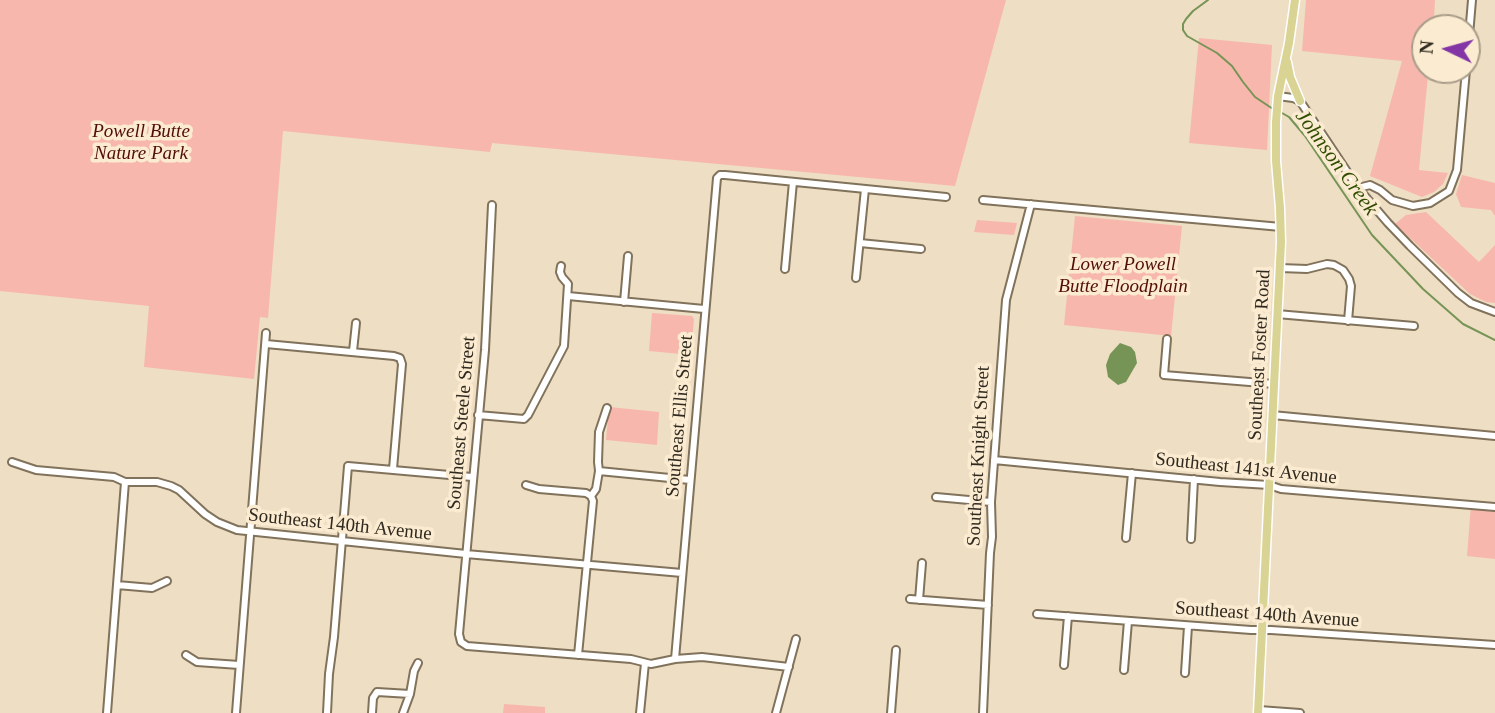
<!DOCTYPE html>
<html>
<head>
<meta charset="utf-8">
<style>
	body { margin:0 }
	#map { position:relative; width:1495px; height:713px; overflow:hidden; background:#eedec4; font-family:"Times New Roman",serif }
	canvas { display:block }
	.north { position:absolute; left:1411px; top:14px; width:70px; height:70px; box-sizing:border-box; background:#fbebd1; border:2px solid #a99d8a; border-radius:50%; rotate:275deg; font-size:19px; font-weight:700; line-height:28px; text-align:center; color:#2f291f }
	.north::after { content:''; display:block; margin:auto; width:24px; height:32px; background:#8335a6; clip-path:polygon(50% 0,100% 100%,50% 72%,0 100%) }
</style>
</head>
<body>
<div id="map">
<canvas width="1495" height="713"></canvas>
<div class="north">N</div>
</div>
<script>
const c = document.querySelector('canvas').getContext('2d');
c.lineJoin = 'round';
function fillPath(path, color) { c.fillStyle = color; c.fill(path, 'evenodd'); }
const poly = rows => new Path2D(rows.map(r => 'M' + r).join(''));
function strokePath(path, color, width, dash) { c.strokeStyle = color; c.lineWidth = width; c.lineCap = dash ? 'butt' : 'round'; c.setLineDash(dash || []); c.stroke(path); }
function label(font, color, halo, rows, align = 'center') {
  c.font = font + ' "Times New Roman",serif'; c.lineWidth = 7; c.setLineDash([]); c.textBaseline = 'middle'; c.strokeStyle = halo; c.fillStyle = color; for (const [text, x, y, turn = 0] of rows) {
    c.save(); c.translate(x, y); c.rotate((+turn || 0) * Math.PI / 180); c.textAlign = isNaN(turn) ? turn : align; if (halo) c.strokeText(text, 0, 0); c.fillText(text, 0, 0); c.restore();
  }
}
const green = poly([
	[0,0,1006,0,955,186,492,143,490,152,283,131,268,318,260,317,254,379,144,367,149,306,0,291],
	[1306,0,1435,0,1434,19,1463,22,1463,28,1425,28,1425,70,1459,70,1458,77,1428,75,1419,170,1448,173,1443,184,1434,192,1422,197,1370,176,1402,61,1302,51],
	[1199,38,1272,45,1267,150,1189,143],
	[1462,175,1495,183,1495,216,1491,210,1461,207,1456,194],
	[1426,212,1479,262,1495,245,1495,303,1486,302,1470,294,1395,224,1406,215],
	[1075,216,1182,226,1171,336,1064,325],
	[977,220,1017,223,1014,235,974,232],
	[652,313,692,316,694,319,691,355,649,351],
	[609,407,659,412,657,445,606,440],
	[1471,505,1495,506,1495,559,1467,556],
	[504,704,545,707,545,713,503,713]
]);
const water = poly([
	[1120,343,1131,347,1135,352,1137,363,1126,382,1118,385,1108,377,1106,365,1110,354]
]);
const stream = poly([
	[1208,0,1193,11,1186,19,1183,24,1183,30,1187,36,1217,53,1232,66,1243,82,1255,97,1273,109],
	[1282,113,1289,117,1305,136,1372,235,1423,289,1463,324,1495,340]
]);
const minor = poly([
	[1467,59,1472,0],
	[1278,96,1293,98,1300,101,1358,188,1388,223,1410,246,1458,293,1471,303,1495,312],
	[1358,188,1370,185,1380,190,1392,200,1413,206,1430,203,1449,191,1457,170,1466,70],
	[983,200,1281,227],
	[492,205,485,350,459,634,461,642,467,646,631,659,651,664,675,659,702,657,789,667],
	[860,243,921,249],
	[1280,268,1307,269,1327,264,1334,265,1343,270,1349,279,1351,286,1348,321],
	[785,269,793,182],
	[856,278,865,189],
	[568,296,704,309],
	[624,302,628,256],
	[1277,314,1414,326],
	[1167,339,1164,375,1274,384],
	[266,344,394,356,400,358,402,364,393,469],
	[353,351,356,323],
	[478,415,524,419,528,415,564,346,568,284,562,277,560,272,561,266],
	[1272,415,1495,436],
	[994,460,1220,482,1269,485,1281,489,1495,507],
	[12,462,36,470,114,477,125,482,157,482,171,486,179,490,205,514,217,522,237,530,466,554,682,573],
	[599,471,690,480],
	[526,485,539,489,586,493,591,496],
	[936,497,991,502],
	[1126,538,1132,473],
	[1191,539,1194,479],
	[117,585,152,588,167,581],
	[910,599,988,605],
	[919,600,922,563],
	[1037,614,1251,630,1271,630,1495,645],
	[186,655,197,662,239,665],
	[578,655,593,501,591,496,596,489,599,471,598,462,599,432,607,408],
	[675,659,717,178,720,175,725,175,946,197],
	[1064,665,1068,616],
	[1124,670,1128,621],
	[1185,673,1188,626],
	[1259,710,1300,713],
	[107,713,125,482],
	[236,713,266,333],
	[327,713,329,674,334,637,348,466,472,477],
	[372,713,373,698,377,692,410,694],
	[403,713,410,694,414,671,418,663],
	[640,713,645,663],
	[776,713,796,639],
	[891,713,896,650],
	[983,713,990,553,992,537,991,502,1006,300,1031,204]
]);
const major = poly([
	[1287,62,1290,77,1300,101],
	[1258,713,1281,242,1280,208,1276,161,1276,122,1278,96,1289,43,1295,0]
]);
const parkNames = [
	["Powell Butte",141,132],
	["Nature Park",141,154],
	["Lower Powell",1123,265],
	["Butte Floodplain",1123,287]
];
const streetNames = [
	["Southeast Foster Road",1260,355,-87],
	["Southeast Ellis Street",680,416,-85],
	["Southeast Steele Street",462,423,-85],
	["Southeast Knight Street",979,456,-87],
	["Southeast 141st Avenue",1246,469,6],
	["Southeast 140th Avenue",340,525,6],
	["Southeast 140th Avenue",1267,615,4]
];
const waterNames = [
	["Johnson Creek",1336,163,54]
];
fillPath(green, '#f7b7ad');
fillPath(water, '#769455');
strokePath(stream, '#769455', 2);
strokePath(minor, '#81725b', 10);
strokePath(major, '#fff', 11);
strokePath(minor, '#fff', 6);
strokePath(major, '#d9d494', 8);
label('italic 19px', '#520d09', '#fbebd1', parkNames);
label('19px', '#2f291f', '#fbebd1', streetNames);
label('italic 21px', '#314d02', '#fbebd1', waterNames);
</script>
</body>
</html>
